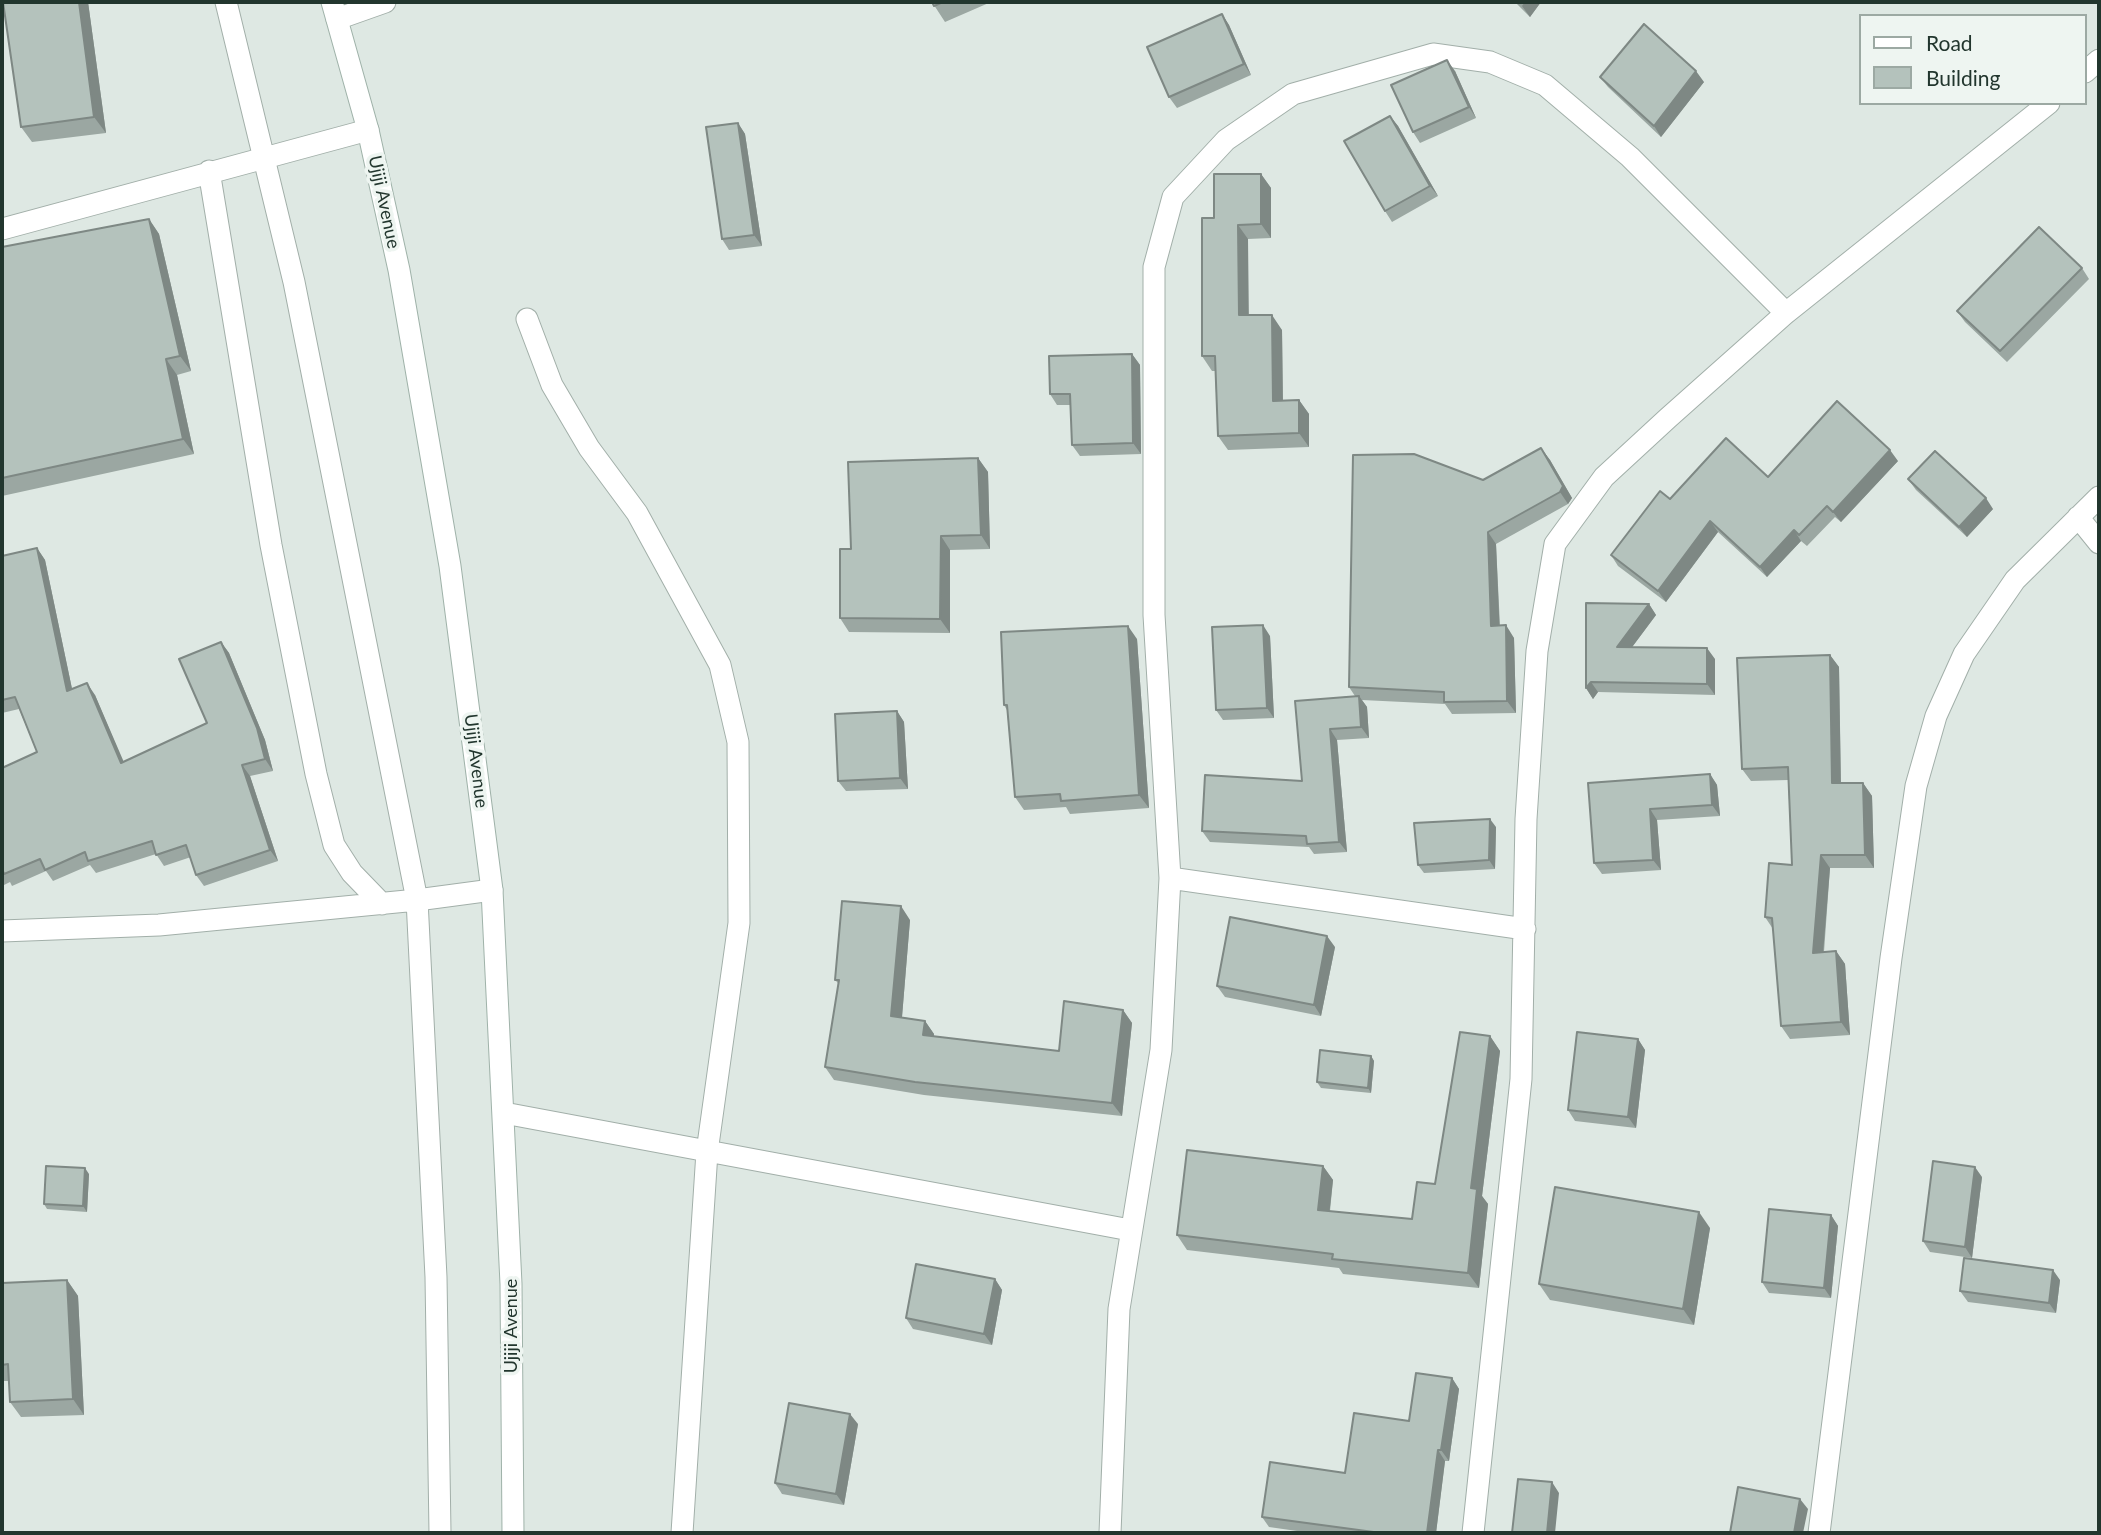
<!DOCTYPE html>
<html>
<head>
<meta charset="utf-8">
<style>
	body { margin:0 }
	#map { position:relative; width:2101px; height:1535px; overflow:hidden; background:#dee8e3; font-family:Lato,sans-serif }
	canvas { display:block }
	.frame { position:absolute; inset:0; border:4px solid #22362e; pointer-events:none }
	.legend { position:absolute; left:1859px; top:14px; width:228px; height:91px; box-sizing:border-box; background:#eef5f1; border:2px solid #9ca9a3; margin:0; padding:9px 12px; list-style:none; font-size:21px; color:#22362e }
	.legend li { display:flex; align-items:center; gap:14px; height:35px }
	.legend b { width:35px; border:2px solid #9ca9a3 }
</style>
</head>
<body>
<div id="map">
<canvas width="2101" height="1535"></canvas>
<div class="frame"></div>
<ul class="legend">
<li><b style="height:9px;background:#fff"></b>Road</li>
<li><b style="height:19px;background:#b4c2bc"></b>Building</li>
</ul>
</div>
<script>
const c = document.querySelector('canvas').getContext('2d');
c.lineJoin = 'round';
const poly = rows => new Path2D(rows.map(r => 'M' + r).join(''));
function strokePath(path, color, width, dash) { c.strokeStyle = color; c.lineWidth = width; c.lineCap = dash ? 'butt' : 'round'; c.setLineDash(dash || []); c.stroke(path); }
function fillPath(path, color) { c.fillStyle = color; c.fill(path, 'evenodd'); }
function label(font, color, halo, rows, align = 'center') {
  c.font = font + ' Lato,sans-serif'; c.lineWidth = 7; c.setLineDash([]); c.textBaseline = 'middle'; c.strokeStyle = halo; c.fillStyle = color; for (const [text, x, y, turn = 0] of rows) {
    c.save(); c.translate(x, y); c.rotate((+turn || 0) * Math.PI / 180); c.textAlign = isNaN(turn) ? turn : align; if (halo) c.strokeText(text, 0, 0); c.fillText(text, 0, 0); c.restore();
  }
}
const street = poly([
	[226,2,294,282,417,900,436,1277,440,1533],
	[337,19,385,2],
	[2085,72,2099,60],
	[209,171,271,545,316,774,334,845,352,873,382,904],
	[2,229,368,130],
	[527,319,552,385,589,448,637,513,720,665,738,742,739,923,707,1152,682,1533],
	[2078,517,2099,543],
	[1170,878,1525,929],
	[2,931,159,925,417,900,492,890],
	[504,1113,1130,1230],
	[1110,1533,1119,1309,1161,1050,1170,878,1154,615,1154,267,1173,197,1226,140,1293,94,1433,54,1490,62,1545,85,1630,157,1786,313],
	[1473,1533,1521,1079,1526,819,1537,651,1555,544,1604,477,1668,418,1786,313,2049,103],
	[1819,1533,1891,958,1916,786,1936,716,1964,654,2015,580,2099,497]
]);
const secondary = poly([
	[332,2,368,130,399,270,450,566,492,890,511,1284,513,1533]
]);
const wall = poly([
	[88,2,106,133,32,142,21,127],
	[932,2,991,2,945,22],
	[1515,2,1541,2,1530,17],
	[1222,14,1229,25,1251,75,1177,108,1169,97],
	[1455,71,1476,118,1420,143,1413,132],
	[1600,77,1704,82,1661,137,1608,87],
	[1390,116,1398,126,1438,196,1392,222,1385,211],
	[738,123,745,134,762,246,729,250,722,239],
	[1261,174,1271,188,1271,238,1248,239,1248,315,1282,330,1283,401,1299,400,1309,414,1309,447,1228,450,1218,436,1215,371,1212,371,1202,356,1214,218],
	[149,219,159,234,191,371,177,375,194,454,2,496,2,247],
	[2082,268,2089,279,2007,362,1965,322,1957,311],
	[1132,354,1140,365,1141,454,1080,456,1072,445,1071,405,1057,405,1050,394],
	[1541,448,1550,460,1572,498,1568,504,1496,544,1500,626,1514,638,1516,713,1452,714,1445,704,1362,700,1367,707,1369,738,1337,740,1347,852,1314,854,1309,847,1210,842,1202,831,1302,781,1295,701,1355,696,1349,687,1483,480],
	[978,458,988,472,990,549,950,550,950,633,849,632,840,618,851,549],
	[1898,461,1841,522,1835,517,1807,546,1801,541,1767,577,1718,532,1666,602,1618,566,1611,555,1670,499,1768,477],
	[1908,479,1993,509,1967,537,1916,490],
	[37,548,45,560,72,689,95,695,123,762,207,723,221,642,229,653,265,740,273,771,250,776,278,861,204,886,196,875,191,857,164,866,156,854,96,873,90,865,53,881,46,871,12,886,10,882,2,886,2,784,37,752,19,709,2,713,2,556],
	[1649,604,1656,615,1632,647,1715,659,1715,695,1598,692,1593,699,1586,688],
	[1270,636,1274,718,1223,720,1216,710],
	[1137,639,1149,808,1070,814,1066,807,1024,810,1015,797,1007,710,1004,705],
	[1830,655,1839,667,1841,783,1863,783,1872,796,1874,868,1830,868,1824,952,1836,951,1845,964,1850,1035,1790,1039,1781,1026,1773,929,1765,917,1792,865,1788,780,1751,781,1742,769],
	[897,711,904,722,908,789,846,791,838,781],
	[1710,774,1717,785,1720,816,1657,820,1661,870,1602,874,1594,863,1588,783],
	[1496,827,1495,869,1424,873,1418,865],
	[910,920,902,1017,925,1021,934,1034,934,1037,1059,1051,1123,1010,1132,1023,1122,1116,924,1095,834,1080,825,1067,839,984,835,980],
	[1335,947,1321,1016,1225,997,1217,986],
	[1490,1036,1500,1051,1482,1196,1488,1204,1479,1288,1343,1274,1339,1268,1187,1250,1177,1235,1323,1166,1333,1180,1330,1211,1412,1219,1435,1184],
	[1638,1039,1645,1050,1636,1128,1575,1121,1568,1110],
	[1371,1056,1374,1061,1371,1093,1321,1088,1317,1082],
	[89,1174,87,1212,47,1209,44,1204],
	[1982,1177,1972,1258,1930,1252,1923,1241],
	[1831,1215,1838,1226,1831,1298,1769,1293,1762,1282],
	[1710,1228,1694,1325,1550,1300,1539,1284],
	[995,1279,1002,1290,992,1345,913,1329,906,1318],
	[67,1280,78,1296,84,1415,21,1417,10,1402,9,1381,2,1381,2,1283],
	[2060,1280,2056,1313,1968,1302,1960,1291],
	[1452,1378,1459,1389,1449,1461,1445,1461,1436,1533,1311,1533,1269,1527,1262,1517,1345,1473,1409,1421],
	[858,1424,844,1505,782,1494,775,1483]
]);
const shadedWall = poly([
	[79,2,88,2,106,133,94,117],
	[1525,2,1541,2,1530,17,1522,6],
	[1222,14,1229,25,1251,75,1244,64],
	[1447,60,1455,71,1476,118,1469,107],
	[1696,71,1704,82,1661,137,1654,126],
	[1390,116,1398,126,1438,196,1430,186],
	[738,123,745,134,762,246,754,235],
	[1261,174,1271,188,1271,238,1261,224],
	[149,219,159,234,191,371,180,356],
	[1238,225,1248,239,1249,329,1239,315],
	[1272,315,1282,330,1283,415,1273,401],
	[1132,354,1140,365,1141,454,1133,443],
	[166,359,177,375,194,454,183,439],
	[1299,400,1309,414,1309,447,1299,433],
	[1541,448,1550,460,1572,498,1568,504,1560,492],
	[1890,450,1898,461,1841,522,1833,512],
	[978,458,988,472,990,549,981,535],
	[1986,498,1993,509,1967,537,1959,527],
	[1710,521,1718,532,1666,602,1658,591],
	[1794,530,1801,541,1767,577,1760,567],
	[1488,532,1496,544,1500,638,1491,626],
	[941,536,950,550,950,633,940,619],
	[37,548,45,560,75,703,67,691],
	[1649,604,1656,615,1624,658,1617,647],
	[1263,625,1270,636,1274,718,1267,708],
	[1506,625,1514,638,1516,713,1507,701],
	[1128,626,1137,639,1149,808,1139,795],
	[221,642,229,653,265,740,273,771,265,759],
	[1707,648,1715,659,1715,695,1707,684],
	[1830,655,1839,667,1841,796,1832,783],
	[1591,682,1598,692,1593,699,1586,688],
	[87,683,95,695,129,774,121,763],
	[1359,696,1367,707,1369,738,1361,727],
	[897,711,904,722,908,789,900,778],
	[1330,729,1337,740,1347,852,1339,842],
	[242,765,250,776,278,861,270,850],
	[1710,774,1717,785,1720,816,1712,805],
	[1863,783,1872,796,1874,868,1865,855],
	[1650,809,1657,820,1661,870,1653,860],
	[1490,819,1496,827,1495,869,1489,860],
	[1821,855,1830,868,1822,966,1813,953],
	[901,906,910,920,901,1029,891,1016],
	[1327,936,1335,947,1321,1016,1314,1005],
	[1836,951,1845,964,1850,1035,1841,1022],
	[1123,1010,1132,1023,1122,1116,1112,1103],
	[925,1021,934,1034,932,1049,923,1035],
	[1490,1036,1500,1051,1482,1196,1488,1204,1479,1288,1468,1273,1471,1188],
	[1638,1039,1645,1050,1636,1128,1628,1117],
	[1371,1056,1374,1061,1371,1093,1368,1088],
	[1323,1166,1333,1180,1328,1225,1318,1210],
	[1975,1167,1982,1177,1972,1258,1965,1247],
	[85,1168,89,1174,87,1212,83,1206],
	[1699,1212,1710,1228,1694,1325,1683,1309],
	[1831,1215,1838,1226,1831,1298,1824,1288],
	[2053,1270,2060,1280,2056,1313,2049,1303],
	[995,1279,1002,1290,992,1345,984,1334],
	[67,1280,78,1296,84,1415,73,1399],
	[1452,1378,1459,1389,1449,1461,1441,1450],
	[850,1414,858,1424,844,1505,836,1494],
	[1438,1450,1445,1461,1436,1533,1427,1533],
	[1552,1482,1559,1493,1555,1533,1547,1533],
	[1800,1499,1808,1509,1803,1533,1794,1533]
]);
const building = poly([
	[3,2,79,2,94,117,21,127,3,2],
	[932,2,943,2,934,6,932,2],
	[1222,14,1244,64,1169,97,1147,47,1222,14],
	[1644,24,1696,71,1654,126,1600,77,1644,24],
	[1447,60,1469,107,1413,132,1391,85,1447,60],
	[1390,116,1430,186,1385,211,1344,141,1390,116],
	[738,123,754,235,722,239,706,127,738,123],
	[1214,174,1261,174,1261,224,1238,225,1239,315,1272,315,1273,401,1299,400,1299,433,1218,436,1215,356,1202,356,1202,218,1214,218,1214,174],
	[149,219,180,356,166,359,183,439,2,478,2,247,149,219],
	[2039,227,2082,268,2000,351,1957,311,2039,227],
	[1132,354,1133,443,1072,445,1070,394,1050,394,1049,356,1132,354],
	[1837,401,1890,450,1833,512,1827,506,1799,535,1794,530,1760,567,1710,521,1658,591,1611,555,1660,491,1670,499,1726,438,1768,477,1837,401],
	[1541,448,1563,486,1560,492,1488,532,1491,626,1506,625,1507,701,1444,702,1444,692,1349,687,1353,455,1414,454,1483,480,1541,448],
	[1935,451,1986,498,1959,527,1908,479,1935,451],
	[978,458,981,535,941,536,940,619,840,618,840,549,851,549,848,462,978,458],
	[37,548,67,691,87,683,121,763,207,723,179,659,221,642,257,728,265,759,242,765,270,850,196,875,186,845,156,855,152,841,88,861,85,852,45,870,40,859,4,874,3,871,2,871,2,784,3,783,2,779,2,768,37,752,15,697,2,700,2,556,37,548],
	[1586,603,1649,604,1617,647,1707,648,1707,684,1591,682,1586,688,1586,603],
	[1263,625,1267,708,1216,710,1212,627,1263,625],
	[1128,626,1139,795,1061,801,1060,794,1015,797,1007,705,1004,705,1001,632,1128,626],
	[1830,655,1832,783,1863,783,1865,855,1821,855,1813,953,1836,951,1841,1022,1781,1026,1772,918,1765,917,1769,863,1792,865,1788,767,1742,769,1737,658,1830,655],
	[1359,696,1361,727,1330,729,1339,842,1307,844,1306,836,1202,831,1205,775,1302,781,1295,701,1359,696],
	[897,711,900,778,838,781,835,714,897,711],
	[1710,774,1712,805,1650,809,1653,860,1594,863,1588,783,1710,774],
	[1490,819,1489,860,1418,865,1414,823,1490,819],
	[842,901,901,906,891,1016,925,1021,923,1035,1059,1051,1064,1001,1123,1010,1112,1103,915,1082,825,1067,839,980,835,980,842,901],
	[1230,917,1327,936,1314,1005,1217,986,1230,917],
	[1460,1032,1490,1036,1471,1188,1477,1189,1468,1273,1332,1259,1333,1254,1177,1235,1187,1150,1323,1166,1318,1210,1412,1219,1417,1182,1435,1184,1460,1032],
	[1577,1032,1638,1039,1628,1117,1568,1110,1577,1032],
	[1320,1050,1371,1056,1368,1088,1317,1082,1320,1050],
	[1933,1161,1975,1167,1965,1247,1923,1241,1933,1161],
	[46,1166,85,1168,83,1206,44,1204,46,1166],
	[1555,1187,1699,1212,1683,1309,1539,1284,1555,1187],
	[1769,1209,1831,1215,1824,1288,1762,1282,1769,1209],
	[1964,1258,2053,1270,2049,1303,1960,1291,1964,1258],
	[916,1264,995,1279,984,1334,906,1318,916,1264],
	[67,1280,73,1399,10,1402,8,1364,2,1365,2,1283,67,1280],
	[1416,1373,1452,1378,1441,1450,1438,1450,1427,1533,1381,1533,1262,1517,1270,1462,1345,1473,1354,1413,1409,1421,1416,1373],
	[789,1403,850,1414,836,1494,775,1483,789,1403],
	[1518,1479,1552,1482,1547,1533,1512,1533,1518,1479],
	[1738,1487,1800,1499,1794,1533,1730,1533,1738,1487]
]);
const streetNames = [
	["Ujiji Avenue",384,202,78],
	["Ujiji Avenue",476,761,83],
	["Ujiji Avenue",511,1326,-90]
];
strokePath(street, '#a2afa9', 23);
strokePath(secondary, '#9fb2a9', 23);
strokePath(street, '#fff', 21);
strokePath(secondary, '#fff', 21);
fillPath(wall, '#9ba7a2');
fillPath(shadedWall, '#7e8884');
fillPath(building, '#b4c2bc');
strokePath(building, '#7e8884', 2);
label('18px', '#22362e', '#eef5f1', streetNames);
</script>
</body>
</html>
